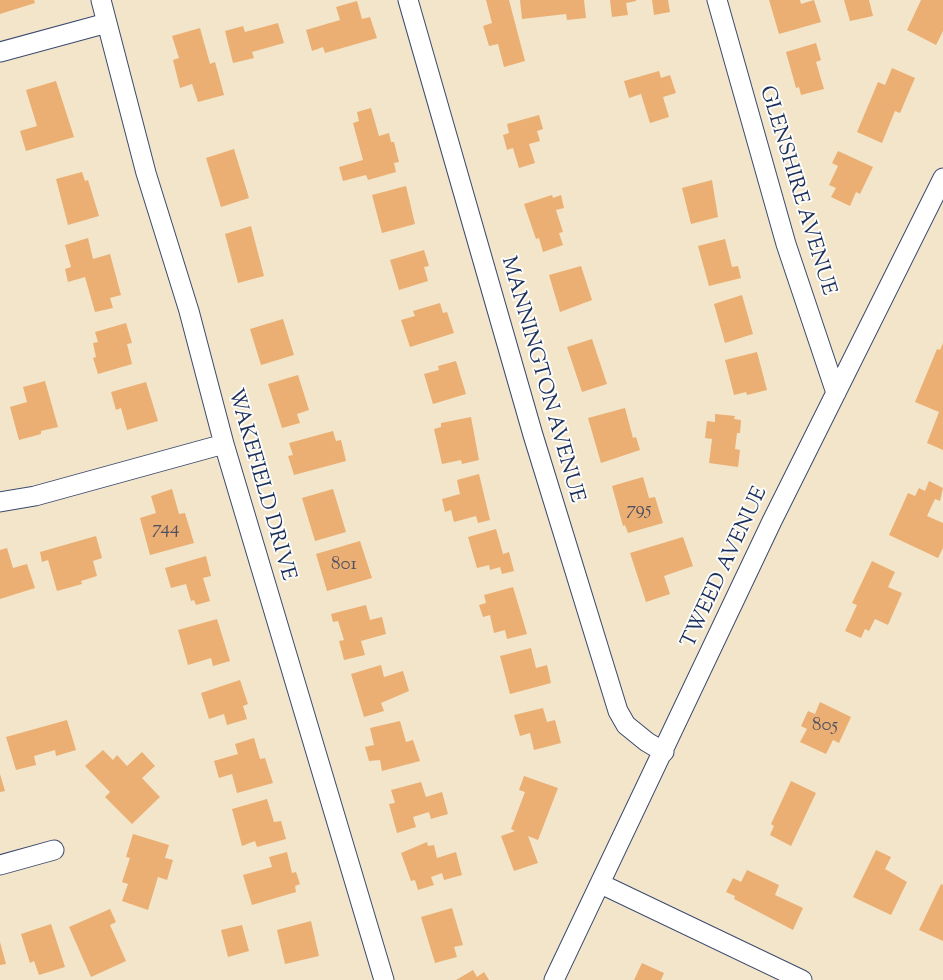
<!DOCTYPE html>
<html>
<head>
<meta charset="utf-8">
<style>
	body { margin:0 }
	canvas { display:block; background:#f2e5ca }
</style>
</head>
<body>
<canvas width="943" height="980"></canvas>
<script>
const c = document.querySelector('canvas').getContext('2d');
c.lineJoin = 'round';
function fillPath(path, color) { c.fillStyle = color; c.fill(path, 'evenodd'); }
const poly = rows => new Path2D(rows.map(r => 'M' + r).join(''));
function strokePath(path, color, width, dash) { c.strokeStyle = color; c.lineWidth = width; c.lineCap = dash ? 'butt' : 'round'; c.setLineDash(dash || []); c.stroke(path); }
function label(font, color, halo, rows, align = 'center') {
  c.font = font + ' "Sorts Mill Goudy",serif'; c.lineWidth = 4; c.setLineDash([]); c.textBaseline = 'middle'; c.strokeStyle = halo; c.fillStyle = color; for (const [text, x, y, turn = 0] of rows) {
    c.save(); c.translate(x, y); c.rotate((+turn || 0) * Math.PI / 180); c.textAlign = isNaN(turn) ? turn : align; if (halo) c.strokeText(text, 0, 0); c.fillText(text, 0, 0); c.restore();
  }
}
const building = poly([
	[0,0,34,0,35,3,0,14],
	[486,0,509,0,525,61,504,67,498,44,489,46,483,26,492,23],
	[520,0,584,0,586,18,567,20,566,14,522,19],
	[610,0,636,0,636,1,626,3,628,15,612,17],
	[652,0,668,0,670,12,654,15],
	[769,0,800,0,801,4,814,0,821,22,779,34],
	[844,0,869,0,873,16,850,21],
	[921,0,943,0,943,31,936,45,907,30],
	[357,1,362,19,370,17,377,38,325,53,323,47,312,51,306,30,340,20,336,7],
	[278,23,284,43,252,52,254,58,233,63,225,31,243,26,245,32],
	[200,28,210,64,215,62,224,95,198,102,192,84,180,88,173,60,179,58,172,36],
	[816,43,821,60,816,62,824,89,801,95,799,87,796,88,786,52],
	[892,68,915,78,900,113,895,111,882,143,857,132,878,82,885,85],
	[659,71,661,78,670,75,676,93,663,97,669,117,650,123,641,94,629,98,624,81],
	[56,81,74,137,26,151,20,131,37,126,26,90],
	[371,108,379,136,389,133,391,142,394,142,399,162,394,163,396,172,368,180,366,175,343,181,339,167,363,160,353,123,359,121,357,112],
	[539,115,543,129,537,131,540,141,529,144,535,163,519,168,513,148,507,150,503,135,509,133,507,124],
	[234,149,249,198,221,207,206,158],
	[838,151,873,167,860,194,856,192,850,206,831,197,836,188,829,185,838,166,832,163],
	[82,172,85,181,88,180,99,216,68,225,56,179],
	[712,180,718,217,691,224,682,188],
	[406,186,415,224,382,233,372,195],
	[552,195,553,198,561,195,564,208,556,210,563,232,559,233,563,245,543,252,539,238,536,239,524,204],
	[251,226,264,276,238,283,225,234],
	[88,238,93,259,110,254,121,295,110,298,113,308,95,312,85,277,68,282,65,269,71,267,65,245],
	[725,239,732,267,738,266,741,278,709,286,698,246],
	[424,250,429,266,424,267,428,281,399,290,390,260],
	[581,266,592,300,560,312,549,275],
	[742,295,753,334,725,343,714,304],
	[440,303,443,313,447,312,454,333,410,347,401,320,415,316,413,311],
	[283,319,294,355,261,365,250,329],
	[126,323,132,343,127,344,132,364,98,374,93,358,96,357,93,343,98,342,95,332],
	[592,339,607,384,582,392,567,347],
	[943,343,943,450,927,443,939,412,915,402,937,349,940,350],
	[757,352,767,390,747,395,746,392,734,395,725,360],
	[456,361,466,394,433,404,424,374,439,370,438,366],
	[298,375,309,410,297,414,300,423,282,428,268,384],
	[45,381,58,427,41,431,41,434,19,440,10,407,27,402,23,387],
	[146,382,158,421,127,430,121,408,116,410,111,392],
	[625,408,633,438,636,437,640,450,601,463,588,418],
	[715,414,735,416,734,419,741,420,740,433,737,433,735,449,740,450,738,467,709,463,712,439,705,438,707,421,715,422],
	[471,417,479,460,462,464,461,460,442,464,434,429,441,427,441,423],
	[333,431,336,441,341,440,346,461,294,475,288,456,293,455,289,443],
	[479,474,490,520,478,523,476,516,454,522,451,510,445,512,442,499,460,494,457,480],
	[643,477,649,498,655,497,663,523,628,533,625,525,623,526,612,486],
	[929,481,943,488,940,501,935,499,927,516,943,523,943,548,938,558,889,535,908,493,915,496,919,488,925,491],
	[172,489,179,514,185,513,194,543,150,555,140,518,156,513,151,496],
	[333,489,346,532,315,541,302,498],
	[496,529,503,554,509,552,514,571,502,574,500,567,490,570,489,565,477,568,468,537],
	[96,536,102,558,93,561,97,576,81,581,82,584,57,591,48,560,42,562,40,552],
	[683,537,693,566,664,576,670,594,646,602,630,553],
	[360,541,372,578,327,591,316,554],
	[7,548,13,568,27,564,35,588,0,599,0,550],
	[206,556,211,576,203,578,210,601,196,605,194,600,191,601,186,584,171,588,165,568],
	[872,561,895,572,888,587,902,593,888,625,875,619,869,631,865,629,861,638,845,631,857,605,852,603],
	[513,587,527,634,507,639,505,630,494,633,490,615,483,617,479,605,486,603,484,595],
	[366,605,370,620,382,617,386,634,361,641,365,655,344,660,339,641,344,640,338,621,333,622,331,614],
	[217,619,230,661,213,666,211,658,188,665,178,630],
	[531,648,536,668,547,665,551,683,510,694,500,656],
	[381,665,384,677,403,671,409,691,381,703,384,711,364,717,351,674],
	[240,680,248,704,243,706,247,719,227,725,224,714,209,719,201,693],
	[820,702,851,717,839,743,833,740,826,754,800,742,807,729,801,726,808,711,815,714],
	[543,708,547,722,555,720,561,743,534,750,530,733,520,736,514,715],
	[67,720,76,750,56,756,55,750,34,756,36,765,16,770,6,737],
	[400,721,406,742,413,740,420,761,382,771,380,760,369,761,365,747,374,745,370,728],
	[254,738,260,759,265,758,273,783,237,793,232,774,219,778,214,761,238,754,235,744],
	[103,750,113,760,117,755,127,766,142,752,155,766,142,778,160,797,132,824,105,797,110,792,85,766],
	[0,774,5,791,0,792],
	[524,776,558,788,538,840,528,836,538,863,514,871,501,836,515,831,511,829,525,792,519,790],
	[791,781,816,793,791,846,770,835,774,826,771,824],
	[421,782,426,797,442,792,448,814,431,819,429,812,413,817,416,827,397,833,389,804,395,803,391,790],
	[267,799,274,822,281,821,286,839,257,847,255,841,242,846,232,809],
	[133,834,169,845,165,858,173,860,167,880,158,877,148,910,122,901,128,884,122,882,130,858,126,857],
	[427,842,428,846,434,845,437,858,456,852,462,875,444,880,442,873,431,877,434,885,418,890,415,880,411,881,401,853],
	[876,850,891,857,885,869,907,882,891,915,853,897],
	[287,852,292,873,296,872,300,884,295,886,296,892,252,905,243,875,272,867,269,857],
	[747,870,779,885,775,895,803,908,793,930,734,899,735,896,726,892,733,878,741,882],
	[941,884,943,885,943,941,919,930],
	[452,908,463,945,454,947,457,957,435,963,421,917],
	[110,909,116,922,110,925,126,961,91,977,69,927],
	[311,921,319,956,285,964,277,930],
	[51,924,65,967,39,975,34,961,30,963,21,934],
	[242,925,249,951,228,957,221,930],
	[0,942,6,964,0,965],
	[642,963,664,973,661,980,634,980],
	[473,970,477,977,484,972,489,980,456,980]
]);
const street = poly([
	[101,0,146,173,189,311,224,444,384,980],
	[408,0,533,435,618,711,626,725,647,742,664,752],
	[717,0,786,244,836,393],
	[0,52,107,23],
	[0,502,35,496,224,444],
	[0,865,54,850],
	[601,884,802,980],
	[554,980,772,521,943,178]
]);
const numberNames = [
	["795",639,511],
	["744",166,530],
	["801",344,566],
	["805",825,727]
];
const streetNames = [
	["GLENSHIRE AVENUE",796,191,73],
	["MANNINGTON AVENUE",541,380,74],
	["WAKEFIELD DRIVE",260,485,74],
	["TWEED AVENUE",726,568,-65]
];
fillPath(building, '#ebaf73');
strokePath(street, '#3b4a6e', 21);
strokePath(street, '#fff', 19);
label('19px', '#4f4f63', null, numberNames);
label('21px', '#1b2f5e', '#fdfcf7', streetNames);
</script>
</body>
</html>
